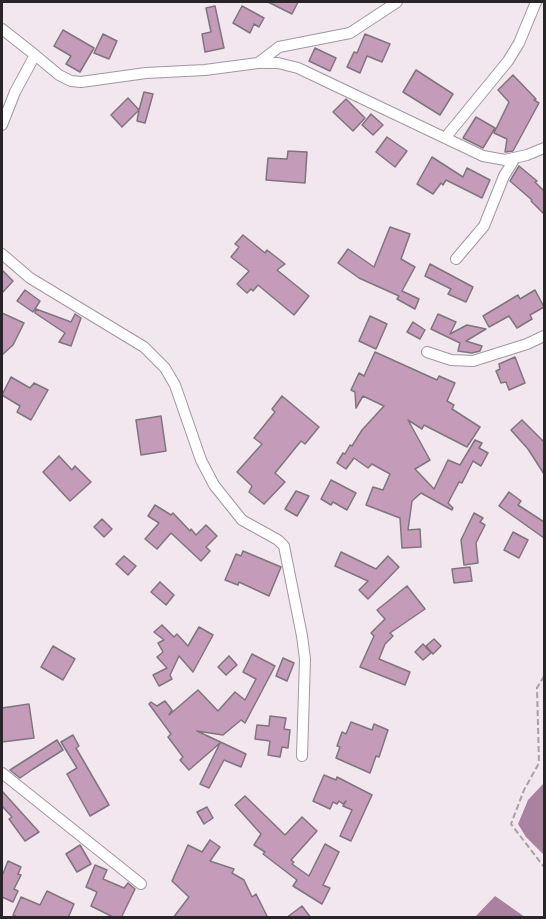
<!DOCTYPE html>
<html>
<head>
<meta charset="utf-8">
<style>
	body { margin:0 }
	#map { position:relative; width:546px; height:919px; overflow:hidden; background:#f2e6ef; font-family:"PT Sans",sans-serif }
	canvas { display:block }
	.frame { position:absolute; inset:0; border:3px solid #282427; pointer-events:none }
</style>
</head>
<body>
<div id="map">
<canvas width="546" height="919"></canvas>
<div class="frame"></div>
</div>
<script>
const c = document.querySelector('canvas').getContext('2d');
c.lineJoin = 'round';
function fillPath(path, color) { c.fillStyle = color; c.fill(path, 'evenodd'); }
const poly = rows => new Path2D(rows.map(r => 'M' + r).join(''));
function strokePath(path, color, width, dash) { c.strokeStyle = color; c.lineWidth = width; c.lineCap = dash ? 'butt' : 'round'; c.setLineDash(dash || []); c.stroke(path); }
const water = poly([
	[544,783,544,855,526,837,518,824,528,800],
	[495,896,525,917,475,917]
]);
const building = poly([
	[268,2,298,2,292,14,268,2],
	[215,6,224,48,205,52,202,34,211,32,206,8,215,6],
	[242,6,264,18,259,27,254,24,250,33,233,23,242,6],
	[63,30,94,48,80,72,66,64,71,56,54,46,63,30],
	[103,34,117,41,109,59,94,53,103,34],
	[365,34,390,44,382,62,367,56,360,73,347,67,354,52,357,53,365,34],
	[315,48,336,58,330,71,309,61,315,48],
	[416,70,453,94,440,115,403,92,416,70],
	[513,75,536,99,534,100,539,103,513,151,505,152,507,139,494,133,509,102,498,90,513,75],
	[144,92,153,94,145,123,137,121,139,110,122,127,111,115,128,98,139,110,144,92],
	[346,99,365,118,353,131,333,112,346,99],
	[371,114,383,125,373,135,362,125,371,114],
	[476,117,495,128,483,148,463,138,476,117],
	[387,137,407,151,395,167,376,152,387,137],
	[288,151,307,152,305,183,266,180,268,158,287,159,288,151],
	[432,157,463,177,467,168,490,180,482,198,446,180,443,185,441,183,433,194,417,184,432,157],
	[519,166,537,181,535,182,544,191,544,214,531,201,532,200,510,181,519,166],
	[390,227,410,234,401,259,415,267,402,291,419,299,415,309,397,299,399,296,359,278,338,263,348,249,374,267,390,227],
	[243,235,265,253,267,250,285,264,277,270,309,296,294,315,258,285,253,291,251,289,247,293,237,284,249,271,231,257,239,247,235,244,243,235],
	[430,264,473,287,466,302,448,294,451,289,425,276,430,264],
	[2,270,13,281,2,293,2,270],
	[25,290,40,301,33,312,17,301,25,290],
	[535,290,544,307,530,315,532,319,517,328,509,316,489,327,483,316,518,295,520,299,535,290],
	[36,309,71,322,75,314,81,318,71,346,59,342,65,333,35,313,36,309],
	[2,313,24,323,13,345,2,355,2,313],
	[438,314,456,322,450,334,467,325,486,329,466,341,482,346,480,351,472,353,458,351,460,343,431,329,438,314],
	[370,316,387,324,376,349,359,341,370,316],
	[413,322,425,330,420,339,407,332,413,322],
	[375,352,437,380,439,376,455,383,447,401,454,405,452,409,480,427,467,447,424,425,422,429,408,420,430,460,415,469,434,489,448,460,460,465,475,440,482,443,479,448,488,453,481,466,473,461,462,483,459,482,448,503,453,508,452,510,421,493,412,501,408,530,420,529,421,547,402,548,400,518,366,505,373,487,383,490,390,474,372,464,368,468,354,458,346,469,337,463,343,453,345,454,350,445,352,446,362,430,384,406,363,396,356,408,355,392,351,390,359,373,364,376,375,352],
	[515,357,525,383,509,390,506,382,501,383,496,371,500,369,499,364,515,357],
	[11,377,30,388,34,383,48,390,31,420,17,412,20,406,2,395,11,377],
	[282,396,319,427,305,444,301,441,275,473,285,482,264,504,249,492,252,486,237,472,262,444,254,438,275,412,272,409,282,396],
	[161,416,166,451,141,455,136,420,161,416],
	[522,420,544,442,544,474,528,449,511,430,522,420],
	[59,456,72,470,75,466,91,482,70,501,43,472,59,456],
	[331,480,356,493,347,510,333,502,331,505,321,499,331,480],
	[296,491,309,496,297,516,285,509,296,491],
	[509,492,521,501,518,505,544,522,544,538,499,506,509,492],
	[155,505,171,515,173,513,190,531,191,529,196,535,206,525,217,536,206,547,210,551,201,561,171,533,157,549,145,539,159,523,148,516,155,505],
	[474,513,483,518,480,522,485,525,476,543,478,563,464,565,461,540,474,513],
	[102,519,112,529,104,537,94,527,102,519],
	[513,532,528,540,519,558,504,550,513,532],
	[243,551,281,567,269,596,239,582,238,585,225,580,236,554,241,556,243,551],
	[341,552,376,569,388,556,399,567,368,599,359,590,368,581,335,566,341,552],
	[124,556,136,566,128,575,116,564,124,556],
	[470,567,472,581,454,583,452,569,470,567],
	[160,582,174,595,166,605,151,592,160,582],
	[407,586,425,609,390,633,393,636,385,644,379,659,410,672,405,685,360,667,374,636,371,633,385,619,377,610,407,586],
	[162,625,174,637,177,634,188,646,199,627,213,635,193,672,179,656,170,675,172,679,159,686,153,675,167,668,157,657,163,652,158,643,164,640,154,632,162,625],
	[434,639,441,646,433,654,426,646,434,639],
	[423,644,431,653,423,660,415,652,423,644],
	[53,646,75,659,63,680,41,667,53,646],
	[252,654,275,666,245,723,241,720,223,735,197,731,246,754,241,767,224,760,209,788,200,784,220,743,189,770,180,760,183,757,168,737,171,734,149,704,151,702,157,706,165,701,172,710,169,715,198,690,218,711,235,692,245,700,256,679,243,672,252,654],
	[229,656,237,665,226,675,218,667,229,656],
	[283,658,294,663,287,681,276,676,283,658],
	[29,704,34,738,2,742,2,708,29,704],
	[270,716,286,718,284,729,290,730,288,748,282,747,280,757,268,755,270,741,255,739,257,725,269,726,270,716],
	[351,722,372,730,374,724,388,730,379,757,376,756,370,773,336,758,340,747,337,746,342,732,346,734,351,722],
	[73,735,79,746,76,748,109,805,90,816,67,774,77,768,61,742,73,735],
	[57,740,63,750,33,769,20,778,10,770,57,740],
	[324,775,336,780,337,777,372,795,351,841,340,836,352,810,343,806,346,801,343,804,339,801,337,804,333,802,330,809,313,801,324,775],
	[2,791,39,832,25,841,9,819,12,817,2,806,2,791],
	[245,796,285,835,302,817,317,831,291,860,294,862,292,864,309,876,325,844,339,852,323,885,330,888,322,904,293,886,297,880,263,854,265,852,254,845,261,834,235,805,245,796],
	[207,807,213,818,204,824,197,812,207,807],
	[210,840,220,847,210,861,234,869,232,873,244,880,252,897,256,894,268,918,173,918,189,897,172,881,188,845,202,852,210,840],
	[80,845,91,864,77,872,66,854,80,845],
	[8,861,21,867,18,874,21,875,14,889,18,891,13,902,2,897,2,876,8,861],
	[95,865,107,870,103,879,124,888,128,883,135,889,121,918,115,918,91,906,97,892,86,887,95,865],
	[47,891,74,904,68,918,19,918,13,915,21,897,40,905,47,891],
	[302,906,311,918,286,918,302,906]
]);
const path = poly([
	[544,676,537,688,539,763,524,790,511,824,544,867]
]);
const minor = poly([
	[2,29,35,55,15,92,2,125],
	[35,55,59,75,71,81,81,82,146,73,205,70,258,63,278,63,298,68,483,156,505,160,527,155,544,148],
	[258,63,279,47,350,33,397,2],
	[445,138,508,61,519,43,536,2],
	[2,254,30,278,144,347,165,368,175,385,201,460,214,485,242,520,278,540,284,546,302,636,305,659,302,756],
	[456,259,484,226,504,176,515,158],
	[427,352,451,360,473,361,527,344,544,336],
	[2,773,141,884]
]);
fillPath(water, '#aa819f');
fillPath(building, '#c59bba');
strokePath(building, '#7f757d', 1.5);
strokePath(minor, '#a3989f', 12);
strokePath(path, '#a9a0a7', 2, [6, 3]);
strokePath(minor, '#fff', 10);
</script>
</body>
</html>
